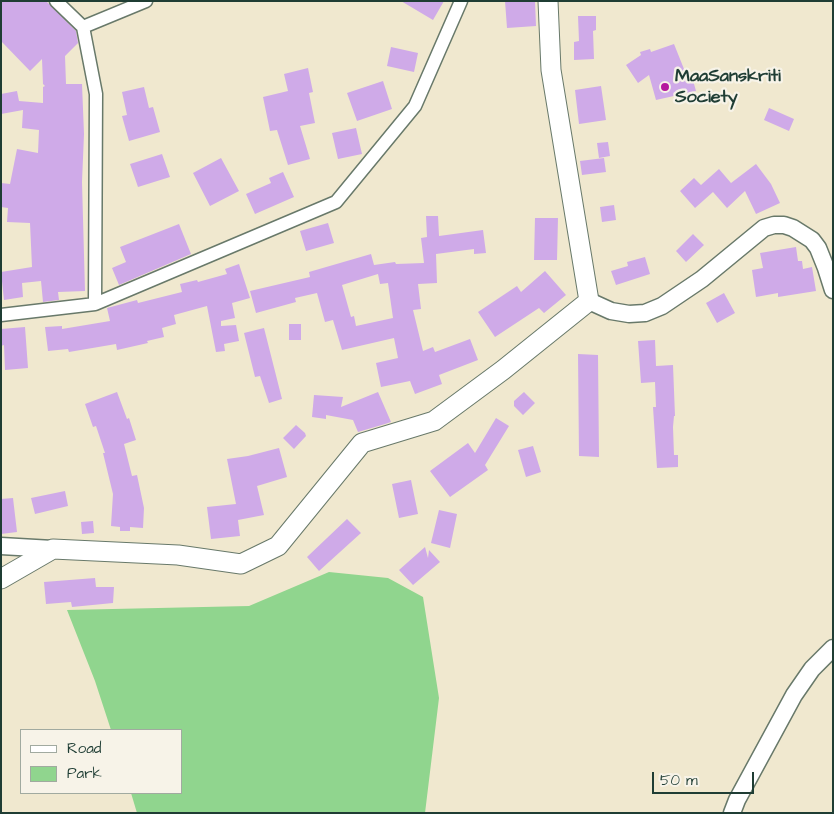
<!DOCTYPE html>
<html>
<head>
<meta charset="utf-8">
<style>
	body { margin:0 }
	#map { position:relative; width:834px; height:814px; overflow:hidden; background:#f0e8cf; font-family:"Architects Daughter",sans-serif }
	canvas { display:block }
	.frame { position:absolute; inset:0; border:2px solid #1f3d34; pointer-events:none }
	.legend { position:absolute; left:20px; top:729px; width:162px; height:65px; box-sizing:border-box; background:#f7f3e8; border:1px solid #a1aaa0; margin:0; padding:6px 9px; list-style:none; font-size:15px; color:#1f3d34 }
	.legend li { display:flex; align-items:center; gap:10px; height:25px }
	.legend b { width:25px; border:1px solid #a1aaa0 }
	.scale { position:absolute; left:652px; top:772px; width:102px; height:22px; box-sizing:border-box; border:2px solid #1f3d34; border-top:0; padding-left:6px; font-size:15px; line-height:18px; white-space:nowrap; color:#1f3d34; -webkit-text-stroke:4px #f7f3e8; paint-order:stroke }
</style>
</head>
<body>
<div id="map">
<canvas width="834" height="814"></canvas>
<div class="frame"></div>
<ul class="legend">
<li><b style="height:6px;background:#fff"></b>Road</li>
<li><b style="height:14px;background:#90d58e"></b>Park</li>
</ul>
<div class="scale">50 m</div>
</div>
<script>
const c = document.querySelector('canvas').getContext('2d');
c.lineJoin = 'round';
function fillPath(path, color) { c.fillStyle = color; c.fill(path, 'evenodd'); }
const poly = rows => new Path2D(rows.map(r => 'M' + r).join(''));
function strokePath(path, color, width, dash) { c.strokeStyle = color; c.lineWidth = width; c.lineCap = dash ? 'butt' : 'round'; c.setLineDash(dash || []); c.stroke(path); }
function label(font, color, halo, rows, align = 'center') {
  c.font = font + ' "Architects Daughter",sans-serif'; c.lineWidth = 4.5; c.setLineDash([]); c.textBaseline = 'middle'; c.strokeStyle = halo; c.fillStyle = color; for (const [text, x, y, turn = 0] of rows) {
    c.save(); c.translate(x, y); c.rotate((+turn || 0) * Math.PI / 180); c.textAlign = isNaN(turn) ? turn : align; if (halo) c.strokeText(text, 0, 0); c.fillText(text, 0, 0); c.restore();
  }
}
const green = poly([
	[329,572,388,578,423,597,439,698,425,813,137,813,131,793,181,793,181,730,111,730,95,681,67,610,249,606]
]);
const building = poly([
	[1,1,46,1,76,31,78,43,65,56,66,84,82,84,84,134,82,182,85,291,58,292,59,300,43,302,41,281,22,283,23,297,4,300,1,272,32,267,30,223,7,222,8,208,1,207,1,183,10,184,17,149,38,153,39,130,22,128,23,110,1,114,1,94,17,91,19,101,43,103,43,87,45,86,43,84,42,59,30,71,1,41],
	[401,1,444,1,433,20],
	[505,1,535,1,536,26,507,28],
	[578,16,596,16,596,30,593,31,594,59,574,60,574,42,579,41],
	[674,44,686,74,691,73,696,91,656,100,649,75,638,83,626,65,641,55,640,52,650,49,651,52],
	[391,47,418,53,414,72,387,66],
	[308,68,313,92,309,93,315,123,300,126,310,159,288,165,277,130,270,131,263,97,288,91,284,74],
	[383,81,392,109,357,121,347,93],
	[601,86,606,120,579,124,575,90],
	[144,87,149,108,153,107,160,132,129,141,122,116,127,115,122,92],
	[769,108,794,119,789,131,764,120],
	[356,128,362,154,338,159,332,133],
	[608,142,610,156,599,158,597,143],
	[162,154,170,177,138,187,130,164],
	[221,158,239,191,210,206,193,173],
	[604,158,606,172,582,175,580,161],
	[756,164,771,184,780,203,756,214,745,191,727,208,713,192,695,208,680,191,694,178,701,185,719,169,731,183],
	[283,172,294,197,255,214,246,194,271,183,269,178],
	[614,205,616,220,602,222,600,207],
	[426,216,438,216,439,236,483,230,486,253,474,254,474,249,436,254,437,283,418,284,421,309,413,310,423,351,433,347,435,352,470,339,478,360,439,375,442,384,415,394,410,381,381,387,376,363,398,358,394,338,342,350,333,320,325,322,317,293,295,298,296,302,256,313,250,291,310,277,309,272,371,254,374,265,395,262,396,264,424,263,421,238,427,237],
	[378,274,380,284,388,283,393,318,356,326,354,316,351,317,342,285],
	[535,218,558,218,557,260,534,260],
	[328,223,334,243,306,251,300,231],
	[179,224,191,254,119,285,112,268,126,262,120,247],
	[693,234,704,245,686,262,676,251],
	[796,247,798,261,802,261,803,269,812,267,816,291,778,297,778,293,756,297,752,270,763,268,760,253],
	[645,257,650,274,616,285,611,271,628,266,627,262],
	[239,264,250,298,232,303,235,318,221,321,221,326,236,325,239,341,224,344,225,351,216,352,207,306,174,315,176,324,162,328,164,337,147,341,148,343,117,350,116,344,69,352,68,349,48,351,45,327,62,326,62,329,110,321,107,308,137,300,138,303,182,292,180,284,197,280,198,282,227,274,225,269],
	[545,271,566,295,544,313,539,308,495,337,478,312,517,286,521,292],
	[724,293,735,313,717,323,706,303],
	[289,324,301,324,301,340,289,340],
	[25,327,28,368,5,370,4,345,1,346,1,329],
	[264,328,282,399,269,403,260,376,255,377,244,333],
	[655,340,656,366,673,365,675,416,674,416,673,427,674,455,678,455,678,467,657,468,653,407,656,407,655,382,641,383,638,341],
	[578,354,598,355,599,457,579,456],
	[117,392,127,419,129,418,136,440,124,444,132,476,137,475,144,508,143,528,130,527,130,531,120,531,120,527,111,526,113,494,103,453,105,453,96,426,93,427,85,404],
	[378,392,391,422,385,424,358,432,353,420,326,415,326,419,312,417,314,395,343,397,341,407],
	[524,392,535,403,523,415,514,406,514,401],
	[496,418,509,426,485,465,488,470,450,497,430,471,468,443,475,453],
	[296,425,305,433,306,436,294,449,283,438],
	[533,446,541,472,526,477,518,450],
	[279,448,287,477,257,486,264,515,238,520,240,536,211,539,207,507,236,504,227,459,248,456],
	[411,480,418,514,399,518,392,484],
	[65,491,68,506,35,514,31,498],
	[13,498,17,532,1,534,1,499],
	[439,510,457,514,450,548,431,543],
	[347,519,361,533,319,571,307,557],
	[93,521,94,533,82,534,81,522],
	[425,547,428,558,429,550,440,562,413,585,399,570],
	[95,578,96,587,114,587,113,603,72,607,71,602,46,604,44,582]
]);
const street = poly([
	[56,1,83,27,96,94,95,304],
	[83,27,146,1],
	[1,315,95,304,336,202,415,106,461,1]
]);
const secondary = poly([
	[589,301,611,311,629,314,645,313,662,306,702,279,764,228,774,225,784,225,793,228,812,240,818,248,826,268,833,290],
	[1,546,53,549],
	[732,813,737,800,794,695,812,669,833,648]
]);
const primary = poly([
	[1,579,53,549,178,555,241,564,278,546,362,443,434,421,503,370,589,301,551,70,548,1]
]);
const markers = [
	[665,87,5,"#b5179e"]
];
const poiNames = [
	["MaaSanskriti",675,77],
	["Society",675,98]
];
fillPath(green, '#90d58e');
fillPath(building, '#cfaae8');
strokePath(street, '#68796a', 15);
strokePath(secondary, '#68796a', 19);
strokePath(primary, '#68796a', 21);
strokePath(street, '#fff', 12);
strokePath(secondary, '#fff', 16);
strokePath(primary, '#fff', 19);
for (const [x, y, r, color] of markers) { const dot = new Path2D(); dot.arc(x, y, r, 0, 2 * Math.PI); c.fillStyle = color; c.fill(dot); strokePath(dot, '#f7f3e8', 2); }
label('bold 18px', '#1f3d34', '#f7f3e8', poiNames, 'left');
</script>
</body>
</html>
